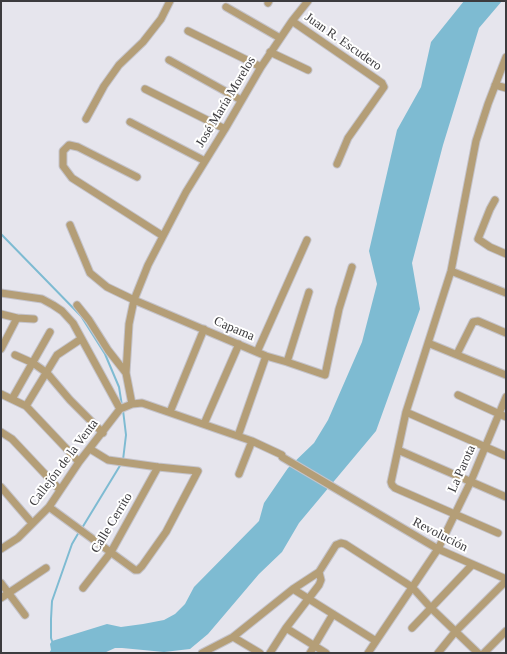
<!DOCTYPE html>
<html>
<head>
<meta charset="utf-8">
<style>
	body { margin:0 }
	#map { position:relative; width:507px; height:654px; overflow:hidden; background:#e6e5ed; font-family:Georgia,serif }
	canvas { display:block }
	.frame { position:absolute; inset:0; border:2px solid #3c3b3e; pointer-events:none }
</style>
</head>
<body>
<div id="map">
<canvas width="507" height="654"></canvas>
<div class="frame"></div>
</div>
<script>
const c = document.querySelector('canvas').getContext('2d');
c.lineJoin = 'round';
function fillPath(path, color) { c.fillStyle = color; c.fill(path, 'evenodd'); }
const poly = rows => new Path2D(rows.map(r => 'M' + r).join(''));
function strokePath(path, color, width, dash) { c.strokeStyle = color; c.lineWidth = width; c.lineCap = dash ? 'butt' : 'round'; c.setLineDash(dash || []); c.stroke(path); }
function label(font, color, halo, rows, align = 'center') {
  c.font = font + ' Georgia,serif'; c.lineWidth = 4; c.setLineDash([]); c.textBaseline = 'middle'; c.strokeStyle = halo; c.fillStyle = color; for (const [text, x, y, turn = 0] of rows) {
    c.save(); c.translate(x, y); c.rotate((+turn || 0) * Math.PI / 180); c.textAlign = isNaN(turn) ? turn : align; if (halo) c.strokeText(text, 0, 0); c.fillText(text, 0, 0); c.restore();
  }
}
const water = poly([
	[464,1,502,1,479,28,443,145,412,263,420,309,376,431,299,523,282,552,259,574,208,634,190,649,164,652,122,648,115,648,104,653,49,653,51,650,50,644,52,641,107,624,121,627,143,624,164,620,175,614,185,604,194,587,259,521,264,503,288,468,314,443,328,420,362,342,377,284,369,251,397,130,421,87,431,42]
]);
const stream = poly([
	[1,234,81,316,105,354,119,387,122,406],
	[123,460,126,435,123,410],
	[82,528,121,464],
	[52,641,51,638,51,619,52,601,72,544,79,532]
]);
const street = poly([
	[268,3,269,1],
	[226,7,280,38],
	[292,21,382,83,384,87,348,138,337,164],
	[188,31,261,67],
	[270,52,308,70],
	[169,60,241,100],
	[495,85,506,88],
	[145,89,225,129],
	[86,119,104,86,119,65,143,42,161,19,170,1],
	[130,122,205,161],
	[137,177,78,147,69,145,63,151,63,166,72,178,163,236],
	[495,200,490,209,478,239,490,247,506,254],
	[70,225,90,273,107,287,134,300,266,356,287,362,325,375,339,309,352,267],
	[451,271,506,293],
	[1,293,42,299,53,305,62,311,73,323,120,409],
	[77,305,89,320,108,350,126,373],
	[1,314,17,318,34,319],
	[428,343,506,375],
	[1,349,17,318],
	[257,352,307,240],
	[457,354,473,322,478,321,506,333],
	[15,355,33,363,47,373,70,400,103,433],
	[287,362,309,292],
	[1,394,26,406,79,462],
	[458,395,506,417],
	[12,399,50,332],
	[132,404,126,373,129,324,134,300,148,265,186,192,225,129,261,67,292,21,308,1],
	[26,406,57,355,81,339],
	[170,412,204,329],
	[406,412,506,456],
	[204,424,239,344],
	[1,432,12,439,60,490],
	[238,436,266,356],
	[398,450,506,497],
	[239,474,252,441],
	[1,487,32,523],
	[49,507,135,570,138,570,142,566,166,532,198,471,158,467,108,460,90,449],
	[498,533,395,488,392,485,391,482,406,412,451,271,476,141,488,104,506,57],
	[1,549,18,538,49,507,79,462,120,409,132,404,142,403,252,441,282,455,282,457,438,549,506,579],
	[1,583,25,615],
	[83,588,111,552,158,467],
	[293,589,376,641],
	[1,598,46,568],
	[286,628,326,653],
	[412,628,472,565],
	[233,637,260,653],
	[202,653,233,637,293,589,319,572,336,545,341,543,345,544,412,587,431,608,478,653],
	[270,653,286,628,319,585,321,580,319,572],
	[310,653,333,614],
	[368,653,438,549,471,481,506,397],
	[438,653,455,632,506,581],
	[484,653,506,631]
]);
const streetNames = [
	["Juan R. Escudero",343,42,35],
	["José María Morelos",226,102,-59],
	["Capama",234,329,23],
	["Callejón de la Venta",64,463,-53],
	["La Parota",462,469,-66],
	["Calle Cerrito",112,523,-59],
	["Revolución",440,535,27]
];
fillPath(water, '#7ebbd2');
strokePath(stream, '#7ebbd2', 2);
strokePath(street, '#c4c3ca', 9);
strokePath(street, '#b49e77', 7);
label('13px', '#3c3b3e', '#fff', streetNames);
</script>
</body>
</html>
